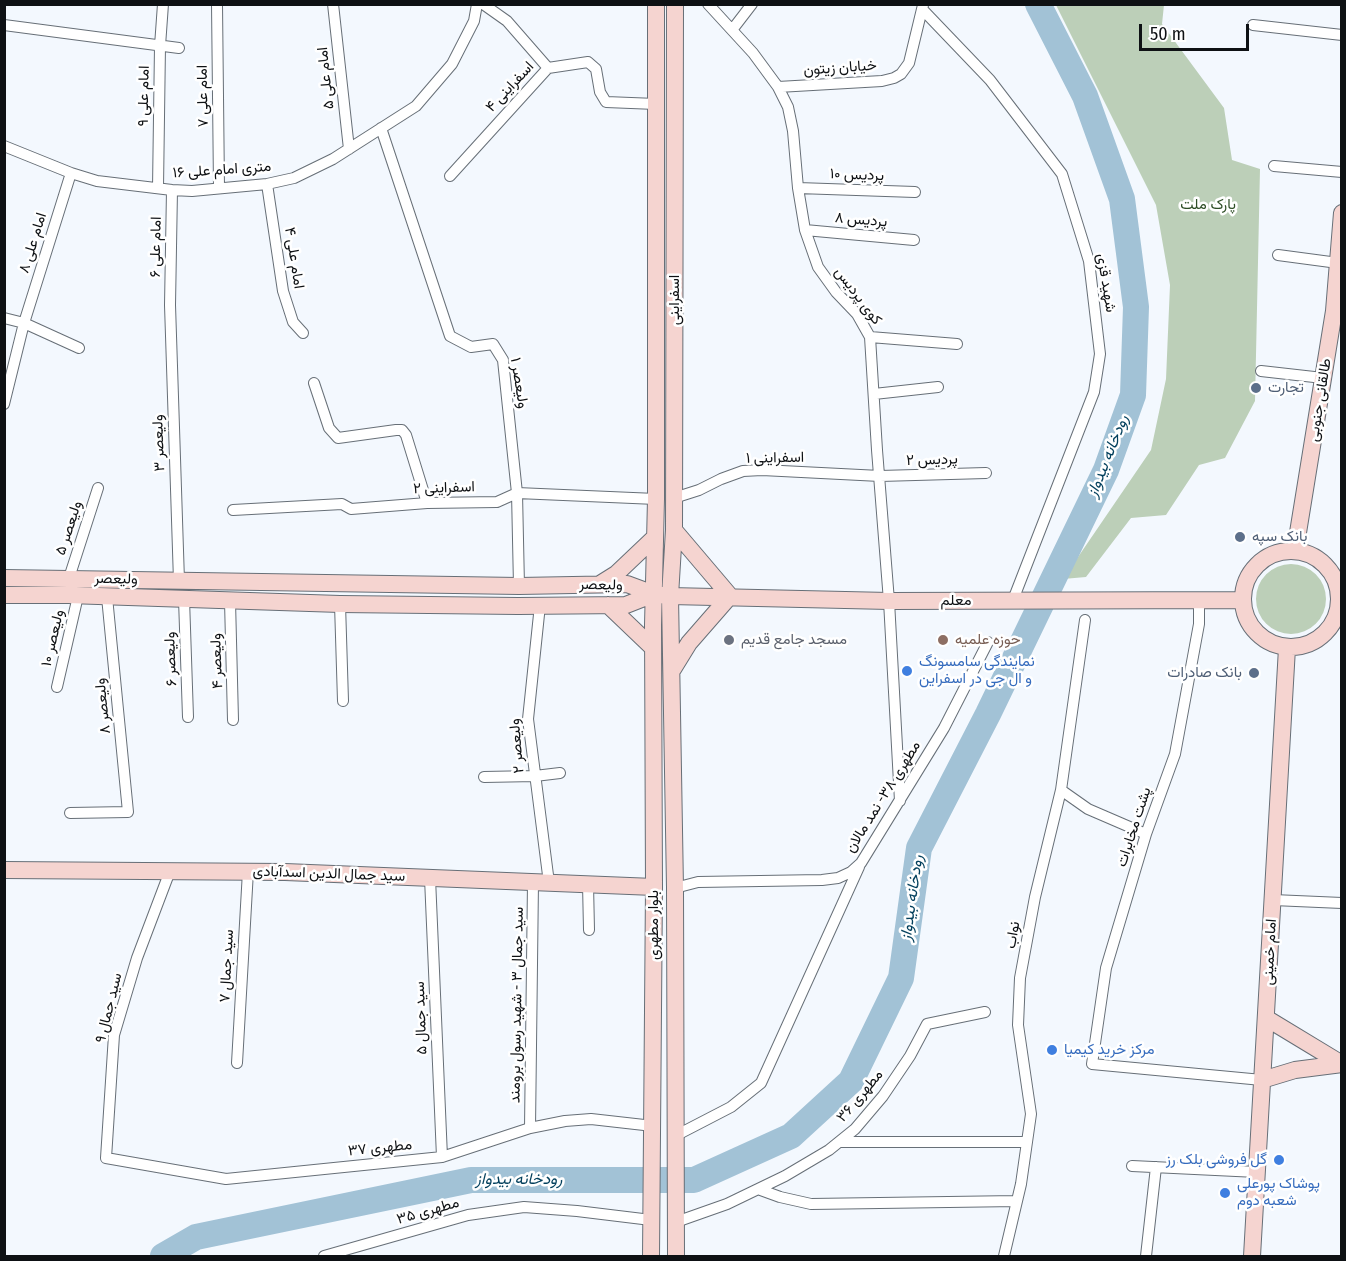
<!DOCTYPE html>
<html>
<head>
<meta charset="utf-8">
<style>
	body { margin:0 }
	#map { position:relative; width:1346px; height:1261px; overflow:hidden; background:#f3f8fe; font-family:"Fira Sans Condensed",sans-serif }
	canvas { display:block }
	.frame { position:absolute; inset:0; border:6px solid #0e1114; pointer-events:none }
	.scale { position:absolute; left:1139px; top:24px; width:110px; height:27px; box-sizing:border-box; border:3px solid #0e1114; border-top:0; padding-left:8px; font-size:18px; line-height:21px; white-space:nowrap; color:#0e1114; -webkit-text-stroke:4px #fff; paint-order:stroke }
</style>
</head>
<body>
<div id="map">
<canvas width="1346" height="1261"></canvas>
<div class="frame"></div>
<div class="scale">50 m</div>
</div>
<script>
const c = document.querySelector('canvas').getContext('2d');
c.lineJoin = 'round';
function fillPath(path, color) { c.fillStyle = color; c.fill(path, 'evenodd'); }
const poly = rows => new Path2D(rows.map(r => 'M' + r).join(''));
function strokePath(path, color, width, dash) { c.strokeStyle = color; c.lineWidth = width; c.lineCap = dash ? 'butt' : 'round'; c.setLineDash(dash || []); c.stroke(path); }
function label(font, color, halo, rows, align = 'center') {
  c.font = font + ' "Fira Sans Condensed",Vazirmatn,sans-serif'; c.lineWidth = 5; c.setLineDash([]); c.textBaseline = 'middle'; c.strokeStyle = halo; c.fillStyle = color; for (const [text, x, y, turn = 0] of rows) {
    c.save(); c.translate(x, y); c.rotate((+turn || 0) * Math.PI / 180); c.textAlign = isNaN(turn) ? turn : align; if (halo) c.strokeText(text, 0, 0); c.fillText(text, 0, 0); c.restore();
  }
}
const green = poly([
	[1056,5,1164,5,1162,24,1224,108,1232,160,1260,169,1255,401,1225,458,1199,465,1166,515,1131,518,1086,577,1063,579,1151,450,1166,379,1170,285,1156,205],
	'1256 599a35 35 0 1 1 70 0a35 35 0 1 1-70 0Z'
]);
const river = poly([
	[163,1256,196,1237,471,1180,694,1180,791,1136,851,1081,901,978,919,848,988,714,1106,470,1133,395,1136,307,1122,199,1085,96,1038,4]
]);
const street = poly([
	[217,4,219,188],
	[333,4,349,149],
	[483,4,507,21,548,68],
	[708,4,753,53,778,87,788,107,793,131,798,188,805,230,818,267,836,292,857,314,870,337,877,450,889,601,900,801],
	[922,9,990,80,1062,174,1089,261,1100,354,1094,392,1013,600],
	[4,25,179,48],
	[1253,25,1342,35],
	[732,30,752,4],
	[778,87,882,81,894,78,901,74,909,63,923,5],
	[381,128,450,336,471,347,493,344,503,360,517,493,519,586],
	[4,146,71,173,97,181,172,190,192,191,267,184,294,178,333,159,416,106,452,64,474,21,477,4],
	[1274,166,1342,172],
	[450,176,548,68,588,62,596,69,600,92,606,102,656,104],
	[267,184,283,291,293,322,303,333],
	[158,188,160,46,163,4],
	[798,188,915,192],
	[172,190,170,305,179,581],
	[805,230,914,240],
	[1278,255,1338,263],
	[4,318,24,323,79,348],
	[870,337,957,344],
	[1261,371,1323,378],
	[314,383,329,428,338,438,396,430,402,430,406,435,427,503],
	[874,394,938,387],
	[4,404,24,323,71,173],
	[674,498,699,490,721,479,743,471,762,470,880,476,986,473],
	[233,510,342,504,351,509,427,503,497,502,517,493,656,499],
	[69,578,98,488],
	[184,599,188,717],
	[1199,599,1199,624,1175,754,1146,834,1106,968,1092,1064,1262,1080],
	[230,601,233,720],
	[340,604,343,701],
	[540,605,528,719,549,883],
	[57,687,78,596],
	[484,777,535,776,560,773],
	[1061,790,1088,809,1146,834],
	[70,813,128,812,107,597],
	[170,871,137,958,114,1035,106,1158,226,1179,442,1157,530,1128,565,1121,591,1119,653,1126],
	[430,878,442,1157],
	[588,884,589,930],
	[675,888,698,882,822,880,838,878,851,872,861,863,944,728,988,642],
	[1273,900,1342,903],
	[237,1063,248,871],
	[530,1128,533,882],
	[675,1136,731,1107,761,1083,859,867],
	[839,1142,1027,1142],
	[1132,1166,1257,1172],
	[758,1189,780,1197,811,1204,1017,1201],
	[676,1222,727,1204,785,1176,829,1150,855,1129,883,1096,910,1056,927,1024,985,1012],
	[324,1256,468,1215,524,1207,577,1211,651,1220],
	[1004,1256,1021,1184,1031,1114,1018,1025,1020,978,1035,897,1061,790,1085,620],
	[1146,1256,1156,1167]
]);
const secondary = poly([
	[675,4,674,530,670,596,675,888,676,1256],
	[674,530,730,596],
	'1243 599a48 48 0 1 1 96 0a48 48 0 1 1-96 0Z',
	[1295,551,1334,311,1342,213],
	[4,578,519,586,627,584,654,594,670,596,889,601,1243,600],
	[600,584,616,574,655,537],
	[4,595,68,595,340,604,518,606,626,605,654,594],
	[608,605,653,648],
	[673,669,689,643,730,596],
	[4,870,285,872,654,887],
	[1266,1018,1342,1064],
	[1262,1080,1295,1070,1342,1064],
	[651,1256,654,887,653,625,656,499,656,4],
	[1252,1256,1287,648]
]);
const markers = [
	[1256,388,6,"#5c6f8a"],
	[1240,537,6,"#5c6f8a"],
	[729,640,6,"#6b7280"],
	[943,640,6,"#8d6e63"],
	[907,671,6,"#3f7fe0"],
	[1254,673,6,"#5c6f8a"],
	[1052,1050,6,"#3f7fe0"],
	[1279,1160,6,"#3f7fe0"],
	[1225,1193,6,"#3f7fe0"]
];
const streetNames = [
	["خیابان زیتون",840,68,-4],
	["امام علی ۵",326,78,-96],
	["اسفراینی ۴",510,87,-47],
	["امام علی ۹",144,96,-89],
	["امام علی ۷",203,96,-91],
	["۱۶ متری امام علی",222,170,-4],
	["پردیس ۱۰",857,175,2],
	["پردیس ۸",861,220,5],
	["امام علی ۸",33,243,-73],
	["امام علی ۶",156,247,-89],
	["امام علی ۴",294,258,81],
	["شهید قزی",1106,283,81],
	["کوی پردیس",858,296,53],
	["اسفراینی",675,300,-90],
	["ولیعصر ۱",519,383,81],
	["طالقانی جنوبی",1320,400,-81],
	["ولیعصر ۳",159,443,-92],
	["اسفراینی ۱",775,458,-1],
	["پردیس ۲",932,460,-2],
	["اسفراینی ۲",444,488,-2],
	["ولیعصر ۵",69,528,-72],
	["ولیعصر",116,579,1],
	["ولیعصر",601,585,1],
	["معلم",956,601],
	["ولیعصر ۱۰",53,638,-77],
	["ولیعصر ۶",171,659,-92],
	["ولیعصر ۴",217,661,-92],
	["ولیعصر ۸",103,706,-96],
	["ولیعصر ۲",517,746,-95],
	["مطهری ۳۸- نمد مالان",883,797,-58],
	["پشت مخابرات",1134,827,-72],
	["سید جمال الدین اسدآبادی",329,874,2],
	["بلوار مطهری",654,925,-90],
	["نواب",1013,935,-80],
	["امام خمینی",1270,952,-87],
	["سید جمال ۷",227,966,-87],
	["سید جمال ۳ - شهید رسول برومند",517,1005,-89],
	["سید جمال ۹",109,1008,-76],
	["سید جمال ۵",421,1018,-92],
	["مطهری ۳۶",860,1096,-50],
	["مطهری ۳۷",380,1148,-6],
	["مطهری ۳۵",428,1211,-16]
];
const parkNames = [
	["پارک ملت",1208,205]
];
const serviceNames = [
	["تجارت",1268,388],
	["بانک سپه",1252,537],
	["بانک صادرات",1242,673,"right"]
];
const worshipNames = [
	["مسجد جامع قدیم",741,640]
];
const educationNames = [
	["حوزه علمیه",955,640]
];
const shopNames = [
	["نمایندگی سامسونگ",919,662],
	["و ال جی در اسفراین",919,679],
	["مرکز خرید کیمیا",1064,1050],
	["گل فروشی بلک رز",1267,1160,"right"],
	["پوشاک پورعلی",1237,1184],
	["شعبه دوم",1237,1201]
];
const waterNames = [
	["رودخانه بیدواز",1108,456,-68],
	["رودخانه بیدواز",912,898,-82],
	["رودخانه بیدواز",519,1180]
];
fillPath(green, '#bccfb8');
strokePath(river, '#a2c2d6', 26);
strokePath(street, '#676f77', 12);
strokePath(secondary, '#676f77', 18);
strokePath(street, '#fff', 10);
strokePath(secondary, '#f5d4d0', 16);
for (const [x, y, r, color] of markers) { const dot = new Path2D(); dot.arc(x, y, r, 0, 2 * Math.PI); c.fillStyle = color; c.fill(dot); strokePath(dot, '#fff', 2); }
label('15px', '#0e1114', '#fff', streetNames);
label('15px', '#2e4e26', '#fff', parkNames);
label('15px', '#4e5e75', '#fff', serviceNames, 'left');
label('15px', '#5b616d', '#fff', worshipNames, 'left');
label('15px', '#785e54', '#fff', educationNames, 'left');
label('15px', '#366cbe', '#fff', shopNames, 'left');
label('italic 16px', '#023f5c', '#fff', waterNames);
</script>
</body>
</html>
